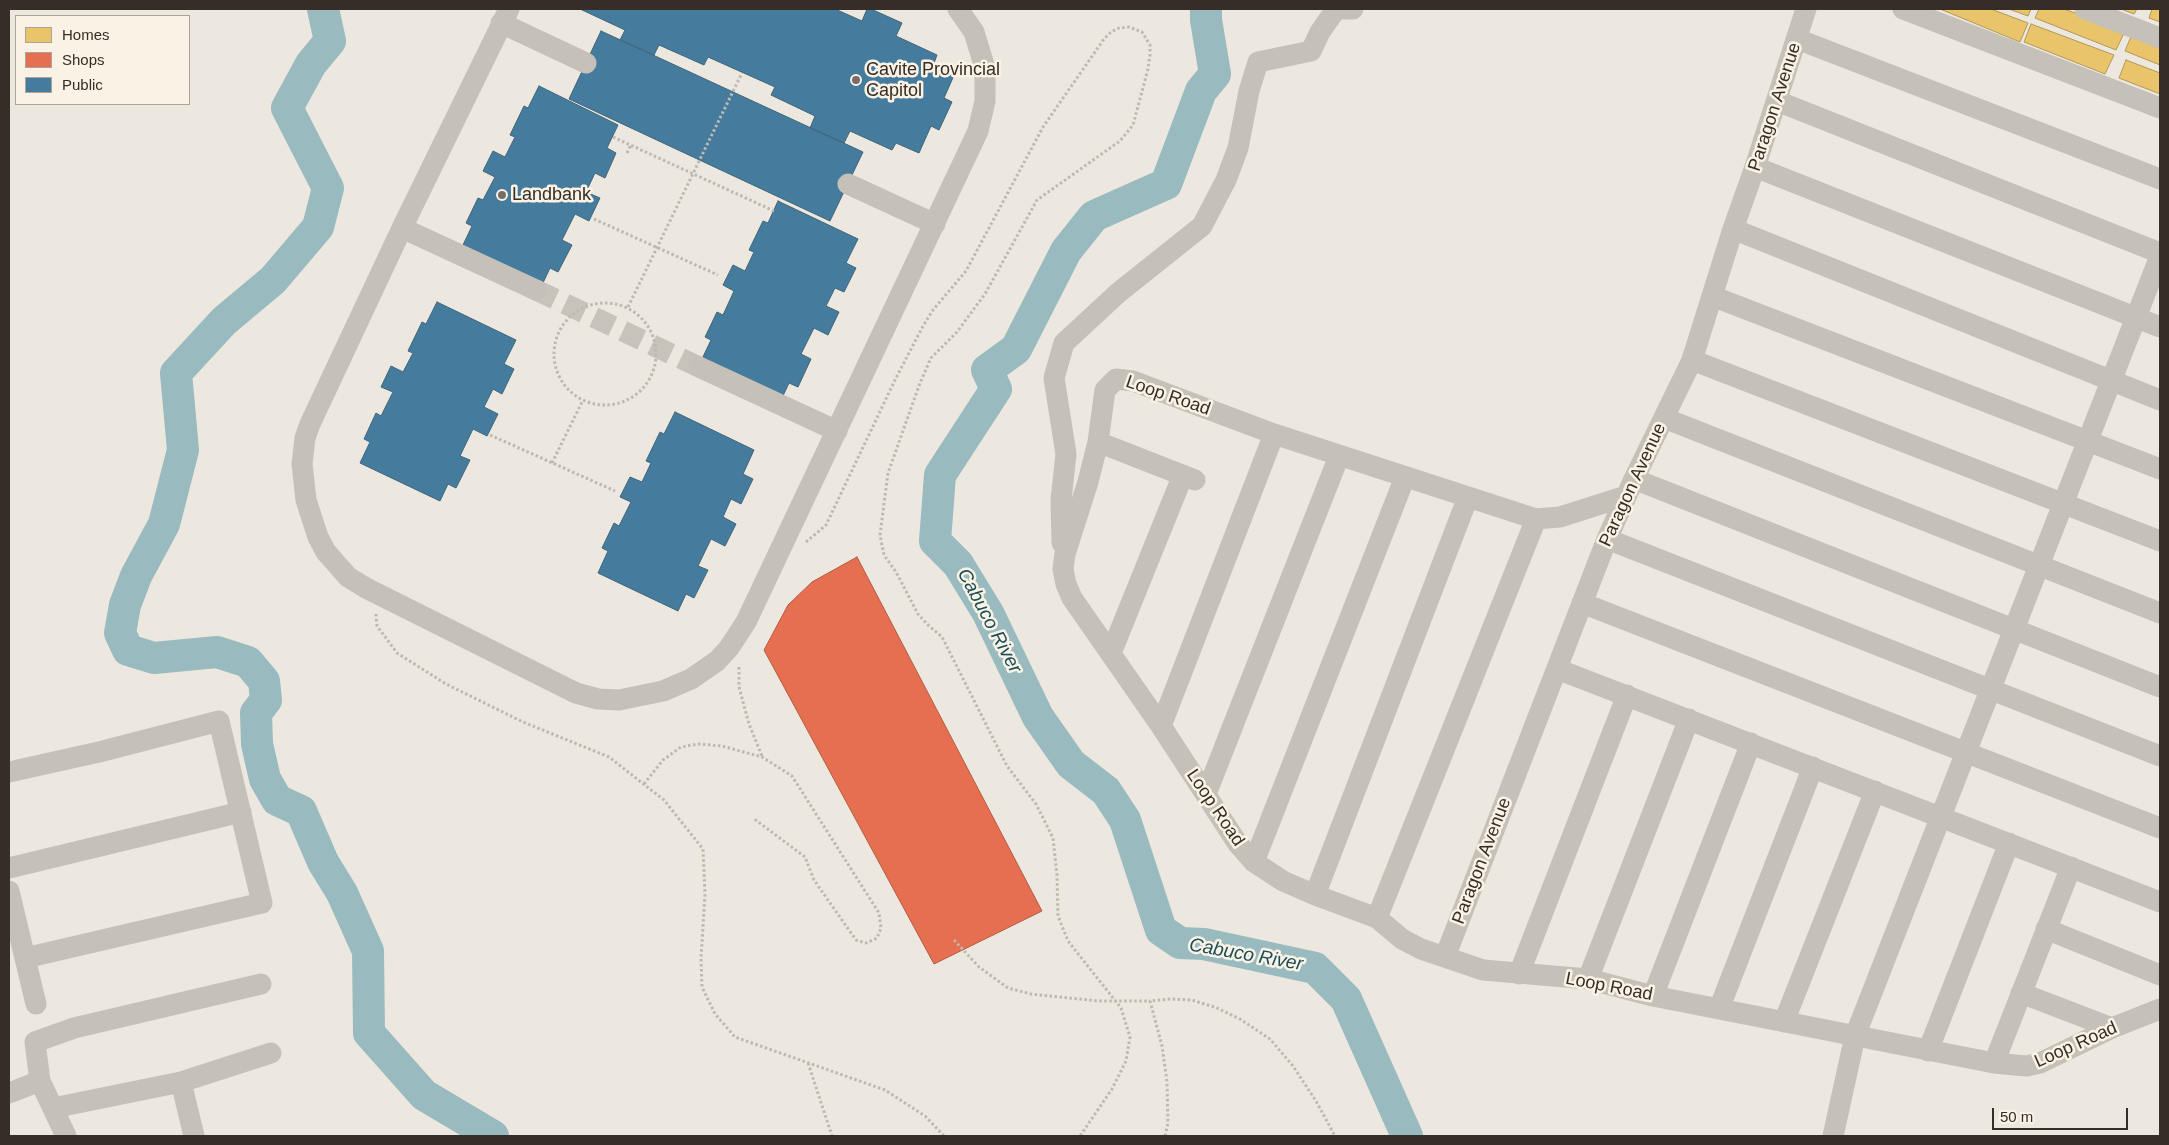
<!DOCTYPE html>
<html>
<head>
<meta charset="utf-8">
<style>
	body { margin:0 }
	#map { position:relative; width:2169px; height:1145px; overflow:hidden; background:#ece8df; font-family:Helvetica,sans-serif }
	canvas { display:block }
	.frame { position:absolute; inset:0; border:10px solid #362d26; pointer-events:none }
	.legend { position:absolute; left:15px; top:15px; width:175px; height:90px; box-sizing:border-box; background:#faf3e5; border:1px solid #aca499; margin:0; padding:6px 9px; list-style:none; font-size:15px; color:#362d26 }
	.legend li { display:flex; align-items:center; gap:10px; height:25px }
	.legend b { width:25px; border:1px solid #aca499 }
	.scale { position:absolute; left:1992px; top:1108px; width:136px; height:22px; box-sizing:border-box; border:2px solid #362d26; border-top:0; padding-left:6px; font-size:15px; line-height:18px; white-space:nowrap; color:#362d26; -webkit-text-stroke:4px #faf3e5; paint-order:stroke }
</style>
</head>
<body>
<div id="map">
<canvas width="2169" height="1145"></canvas>
<div class="frame"></div>
<ul class="legend">
<li><b style="height:14px;background:#e9c46a"></b>Homes</li>
<li><b style="height:14px;background:#e76f51"></b>Shops</li>
<li><b style="height:14px;background:#457b9d"></b>Public</li>
</ul>
<div class="scale">50 m</div>
</div>
<script>
const c = document.querySelector('canvas').getContext('2d');
c.lineJoin = 'round';
function fillPath(path, color) { c.fillStyle = color; c.fill(path, 'evenodd'); }
const poly = rows => new Path2D(rows.map(r => 'M' + r).join(''));
function strokePath(path, color, width, dash) { c.strokeStyle = color; c.lineWidth = width; c.lineCap = dash ? 'butt' : 'round'; c.setLineDash(dash || []); c.stroke(path); }
function label(font, color, halo, rows, align = 'center') {
  c.font = font + ' Helvetica,sans-serif'; c.lineWidth = 5; c.setLineDash([]); c.textBaseline = 'middle'; c.strokeStyle = halo; c.fillStyle = color; for (const [text, x, y, turn = 0] of rows) {
    c.save(); c.translate(x, y); c.rotate((+turn || 0) * Math.PI / 180); c.textAlign = isNaN(turn) ? turn : align; if (halo) c.strokeText(text, 0, 0); c.fillText(text, 0, 0); c.restore();
  }
}
const homes = poly([
	[1940,9,1991,9,2028,23,2020,42,1940,9],
	[2009,9,2031,9,2028,16,2009,9],
	[2039,9,2064,9,2125,31,2116,50,2035,18,2039,9],
	[2121,9,2137,9,2134,14,2121,9],
	[2152,9,2160,9,2160,22,2149,18,2152,9],
	[2031,24,2114,55,2105,74,2024,42,2031,24],
	[2132,34,2160,44,2160,65,2125,51,2132,34],
	[2126,60,2160,73,2160,94,2119,78,2126,60]
]);
const shops = poly([
	[857,557,1042,911,934,964,764,650,788,605,812,582,857,557]
]);
const public = poly([
	[580,9,835,9,862,21,867,9,871,9,902,23,896,36,937,55,934,63,955,73,944,98,952,102,939,130,931,126,919,153,896,143,892,150,850,131,844,143,810,128,815,116,771,95,775,87,708,57,704,65,659,45,654,55,620,40,625,30,580,9],
	[601,31,863,152,830,221,569,99,601,31],
	[539,86,618,125,607,148,616,153,605,178,595,173,586,192,600,198,589,221,575,214,562,240,572,245,558,272,550,268,542,285,462,247,472,226,466,223,478,198,483,200,495,177,483,171,493,151,505,157,515,137,510,135,524,106,528,108,539,86],
	[778,201,858,239,846,263,856,268,844,292,835,288,826,306,839,312,828,335,814,328,801,354,811,359,798,387,789,383,781,400,701,361,711,340,705,337,717,312,723,315,734,291,723,285,733,265,745,271,754,252,749,250,763,221,768,223,778,201],
	[437,302,516,340,504,364,514,369,502,394,493,389,484,407,498,414,487,436,473,429,460,456,470,460,456,488,448,484,440,501,360,463,370,442,364,439,376,413,381,416,393,392,381,387,391,366,403,372,413,353,408,351,422,322,426,324,437,302],
	[675,412,754,450,743,474,753,479,741,504,731,499,723,517,736,524,725,546,711,539,698,566,708,570,694,598,686,594,678,611,598,573,608,551,602,548,614,523,619,526,631,502,620,497,630,477,642,482,651,463,646,461,660,432,664,434,675,412]
]);
const river = poly([
	[323,9,330,41,311,64,287,108,328,188,318,227,273,280,224,321,176,373,183,450,164,524,136,576,125,605,120,633,128,650,154,658,217,652,248,662,264,681,266,700,256,713,257,744,265,779,277,800,301,811,323,862,342,893,368,951,369,1033,424,1095,493,1136],
	[1206,9,1206,20,1215,74,1201,91,1166,184,1094,216,1066,251,1016,349,987,370,996,389,940,475,935,541,958,564,988,613,1038,717,1071,764,1106,791,1125,820,1161,930,1180,943,1204,944,1315,968,1346,999,1407,1136]
]);
const minorTunnel = poly([
	[536,290,699,367]
]);
const path = poly([
	[613,137,774,211],
	[627,153,631,145],
	[594,219,718,275],
	'554 354a51 51 0 1 1 102 0a51 51 0 1 1-102 0Z',
	[628,307,742,73],
	[490,435,615,491],
	[552,463,583,400],
	[806,542,826,525,895,380,923,326,933,310,966,271,1043,127,1104,39,1111,32,1119,28,1129,27,1142,32,1150,45,1150,55,1148,69,1133,125,1120,141,1037,200,985,294,957,332,931,358,920,383,888,473,880,535,884,555,896,572,918,614,928,625,942,637,1007,766,1036,804,1053,838,1057,875,1058,916,1068,941,1121,1008,1130,1037,1126,1061,1112,1089,1080,1136],
	[376,614,377,626,397,653,446,684,523,722,609,757,664,800,703,849,705,894,701,959,702,987,715,1014,735,1037,885,1090,925,1116,944,1136],
	[739,667,739,687,749,724,762,756],
	[644,784,663,760,681,747,698,744,722,746,762,757,792,776,879,913,881,928,877,938,866,943,856,940,814,880,805,857,753,818],
	[954,940,979,967,1008,988,1031,994,1098,1001,1150,1001],
	[808,1063,832,1136],
	[1165,1136,1168,1123,1167,1082,1162,1046,1150,1001,1170,999,1192,1000,1217,1008,1240,1019,1270,1039,1293,1066,1316,1101,1335,1136]
]);
const minor = poly([
	[509,9,402,228,310,424,305,438,302,464,306,500,318,537,326,552,348,577,366,588,576,693,598,699,619,700,663,691,691,679,717,661,729,648,746,622,978,131,985,101,985,68,974,32,958,9],
	[1903,9,2160,108],
	[2085,9,2160,38],
	[501,23,586,63],
	[1797,39,2160,179],
	[1777,101,2160,253],
	[1755,167,2160,327],
	[848,184,935,224],
	[402,228,536,290],
	[1733,229,2160,400],
	[1712,296,2160,469],
	[1692,360,2160,541],
	[699,367,837,431],
	[1664,418,2160,613],
	[1098,442,1195,480],
	[1634,479,2160,687],
	[1626,496,1560,517,1536,519,1274,434,1133,381,1116,379,1105,390,1098,442,1088,482,1065,554,1063,569,1066,584,1072,598,1161,726,1238,844,1254,862,1283,881,1315,895,1377,918,1402,939,1421,949,1483,970,1588,979,1653,996,1994,1063,2015,1065,2027,1066,2040,1063,2112,1028,2160,1009],
	[1607,539,2160,756],
	[1062,543,1061,500,1066,454,1054,378,1064,343,1118,293,1202,226,1226,180,1238,148,1249,91,1258,62,1311,51,1320,32,1336,9,1353,9],
	[1582,603,2160,828],
	[1111,653,1183,475],
	[1557,669,2160,902],
	[1161,726,1274,434],
	[9,772,99,752,219,721,262,903,25,958],
	[1206,794,1339,456],
	[1254,862,1405,477],
	[9,868,241,812],
	[9,891,36,1004],
	[1315,895,1468,497],
	[1377,918,1536,519],
	[2046,929,2160,975],
	[1445,957,1607,539,1634,479,1692,360,1733,229,1755,167,1806,9],
	[1519,974,1627,695],
	[1588,979,1689,719],
	[2021,993,2112,1028],
	[1653,996,1751,743],
	[1719,1009,1813,767],
	[1784,1022,1875,791],
	[1928,1051,2009,843],
	[1994,1063,2071,867],
	[181,1082,194,1136],
	[9,1093,40,1081],
	[53,1108,181,1082,271,1053],
	[66,1136,40,1081,35,1042,74,1028,261,984],
	[1833,1136,1855,1036,2160,256]
]);
const markers = [
	[856,80,5,"#766e67"],
	[502,195,5,"#766e67"]
];
const poiNames = [
	["Cavite Provincial",866,70],
	["Capitol",866,91],
	["Landbank",512,195]
];
const streetNames = [
	["Paragon Avenue",1775,107,-72],
	["Loop Road",1168,396,19],
	["Paragon Avenue",1633,485,-65],
	["Loop Road",1215,808,56],
	["Paragon Avenue",1482,861,-69],
	["Loop Road",1609,987,11],
	["Loop Road",2076,1045,-24]
];
const waterNames = [
	["Cabuco River",989,621,62],
	["Cabuco River",1246,955,10]
];
fillPath(homes, '#e9c46a');
strokePath(homes, '#b39756', 1);
fillPath(shops, '#e76f51');
strokePath(shops, '#b25b44', 1);
fillPath(public, '#457b9d');
strokePath(public, '#406479', 1);
strokePath(river, '#99babf', 32);
strokePath(minorTunnel, '#c8c3ba', 21, [21, 11]);
strokePath(path, '#beb8b0', 3, [2.5, 2.5]);
strokePath(minor, '#c5c0b8', 21);
for (const [x, y, r, color] of markers) { const dot = new Path2D(); dot.arc(x, y, r, 0, 2 * Math.PI); c.fillStyle = color; c.fill(dot); strokePath(dot, '#faf3e5', 2); }
label('18px', '#362d26', '#faf3e5', poiNames, 'left');
label('18px', '#362d26', '#faf3e5', streetNames);
label('italic 19px', '#1a4d59', '#faf3e5', waterNames);
</script>
</body>
</html>
